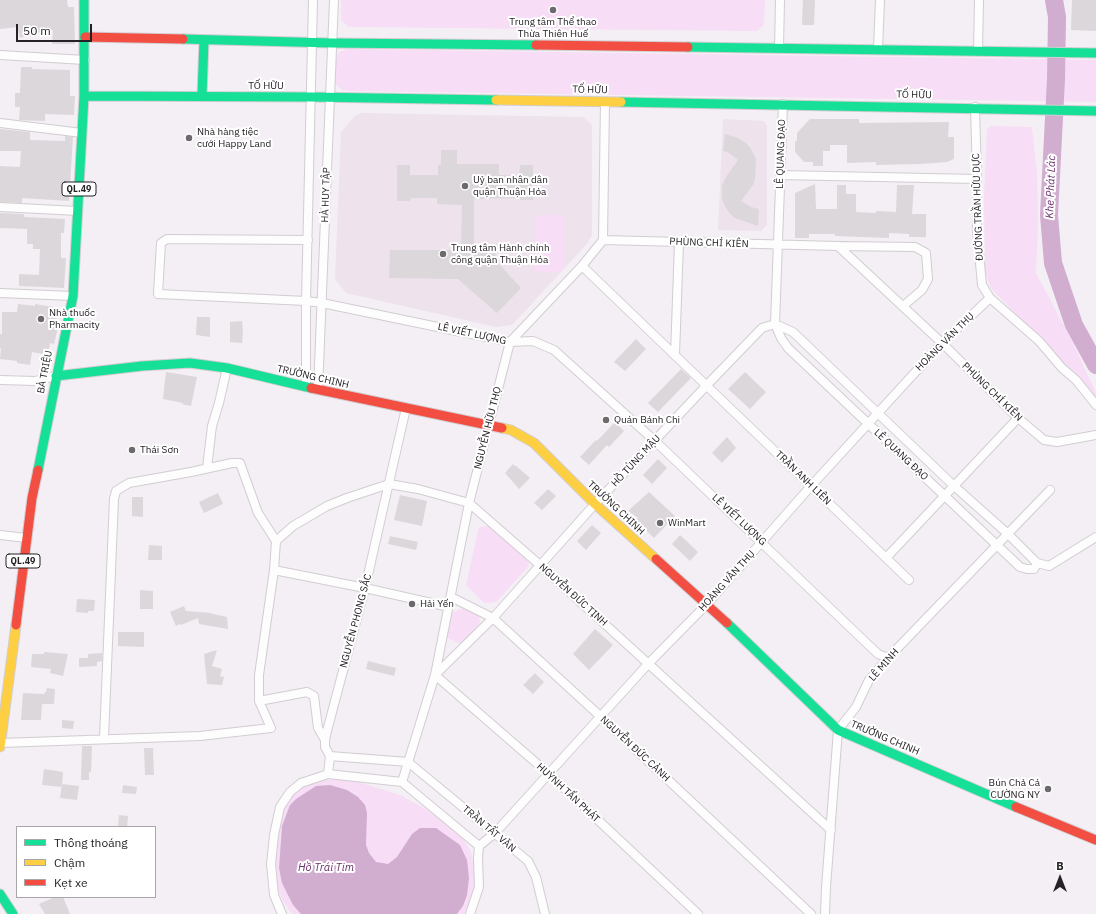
<!DOCTYPE html>
<html>
<head>
<meta charset="utf-8">
<style>
	body { margin:0 }
	#map { position:relative; width:1096px; height:914px; overflow:hidden; background:#f4eff4; font-family:"IBM Plex Sans",sans-serif }
	canvas { display:block }
	.legend { position:absolute; left:16px; top:826px; width:140px; height:72px; box-sizing:border-box; background:#fff; border:1px solid #a8a6a8; margin:0; padding:5px 7px; list-style:none; font-size:12px; color:#252125 }
	.legend li { display:flex; align-items:center; gap:8px; height:20px }
	.legend b { width:20px; border:1px solid #a8a6a8 }
	.north { position:absolute; left:1040px; top:858px; width:40px; height:40px; -webkit-text-stroke:3px #fff; paint-order:stroke; rotate:0deg; font-size:11px; font-weight:700; line-height:16px; text-align:center; color:#252125 }
	.north::after { content:''; display:block; margin:auto; width:14px; height:18px; background:#252125; clip-path:polygon(50% 0,100% 100%,50% 72%,0 100%) }
	.scale { position:absolute; left:16px; top:24px; width:76px; height:18px; box-sizing:border-box; border:2px solid #252125; border-top:0; padding-left:5px; font-size:12px; line-height:14px; white-space:nowrap; color:#252125; -webkit-text-stroke:3px #fff; paint-order:stroke }
</style>
</head>
<body>
<div id="map">
<canvas width="1096" height="914"></canvas>
<ul class="legend">
<li><b style="height:5px;background:#16e098"></b>Thông thoáng</li>
<li><b style="height:5px;background:#ffcf43"></b>Chậm</li>
<li><b style="height:5px;background:#f24e42"></b>Kẹt xe</li>
</ul>
<div class="north">B</div>
<div class="scale">50 m</div>
</div>
<script>
const c = document.querySelector('canvas').getContext('2d');
c.lineJoin = 'round';
function fillPath(path, color) { c.fillStyle = color; c.fill(path, 'evenodd'); }
const poly = rows => new Path2D(rows.map(r => 'M' + r).join(''));
function strokePath(path, color, width, dash) { c.strokeStyle = color; c.lineWidth = width; c.lineCap = dash ? 'butt' : 'round'; c.setLineDash(dash || []); c.stroke(path); }
function label(font, color, halo, rows, align = 'center') {
  c.font = font + ' "IBM Plex Sans",sans-serif'; c.lineWidth = 4; c.setLineDash([]); c.textBaseline = 'middle'; c.strokeStyle = halo; c.fillStyle = color; for (const [text, x, y, turn = 0] of rows) {
    c.save(); c.translate(x, y); c.rotate((+turn || 0) * Math.PI / 180); c.textAlign = isNaN(turn) ? turn : align; if (halo) c.strokeText(text, 0, 0); c.fillText(text, 0, 0); c.restore();
  }
}
const built = poly([
	[362,113,584,117,592,125,592,235,586,245,512,325,496,327,346,293,335,279,341,132,356,115],
	[723,119,764,121,767,126,767,225,761,231,718,230]
]);
const green = poly([
	[341,0,765,0,764,25,757,31,349,27,341,20],
	[348,49,1096,60,1096,102,351,91,343,90,337,86,335,82,336,57,339,52],
	[990,126,1032,127,1037,174,1038,222,1036,273,1072,341,1096,393,1096,396,1093,395,990,287,985,270,984,196,987,129],
	[535,215,563,215,564,267,560,272,534,272],
	[491,526,526,557,529,566,496,602,484,603,466,585,479,527],
	[461,609,468,609,479,614,480,623,463,642,458,643,448,638,447,636,447,632,451,615,454,612],
	[333,779,358,782,388,791,402,796,431,812,453,827,460,834,470,850,475,867,475,885,473,894,465,914,292,914,284,903,280,894,276,879,275,867,276,845,283,811,291,798,302,787,316,781]
]);
const water = poly([
	[330,785,347,790,358,797,365,805,367,813,366,845,369,853,376,862,388,864,397,857,412,834,420,828,436,828,460,845,467,860,469,878,467,895,463,906,457,914,301,914,293,905,282,883,279,868,282,826,290,805,296,799,316,786]
]);
const river = poly([
	[1054,0,1057,17,1056,79,1049,215,1053,263,1074,325,1096,365]
]);
const building = poly([
	[0,0,67,0,68,7,74,7,75,44,52,44,53,30,30,34,20,38,17,27,0,29],
	[803,0,815,0,814,25,802,25],
	[1072,0,1096,0,1096,31,1071,30],
	[21,67,32,67,32,69,70,70,70,96,75,96,74,115,45,114,45,121,19,120,20,107,15,107,15,93,20,93],
	[810,119,859,119,859,123,949,122,948,137,954,137,954,159,947,162,920,164,876,165,876,162,847,163,847,145,830,145,830,151,823,151,823,166,813,166,813,162,804,162,795,152,795,141,797,141,797,133],
	[0,129,30,132,30,140,65,141,65,136,73,137,69,201,22,198,22,203,0,202,0,166,20,167,21,151,0,151],
	[725,134,738,138,746,143,751,149,756,159,755,179,753,185,741,201,751,207,759,209,758,226,735,218,730,214,724,204,722,198,722,186,726,177,738,160,728,152,723,151],
	[441,150,457,150,457,164,499,164,499,175,519,176,520,165,533,165,533,200,520,200,520,198,474,199,474,246,489,246,491,251,495,252,497,262,521,288,497,313,458,279,389,278,390,250,452,250,456,247,461,246,462,205,437,204,437,198,411,198,410,201,397,201,397,165,410,165,410,175,438,175,438,165,441,165],
	[815,184,816,209,837,209,837,185,846,185,846,194,856,194,856,212,876,213,876,211,896,212,897,185,914,185,912,214,926,214,926,237,909,237,909,234,889,233,889,238,835,236,835,234,809,234,809,238,795,238,795,193],
	[0,213,21,214,24,214,24,217,65,219,64,233,61,233,61,258,66,258,64,288,19,286,19,274,39,275,40,249,33,249,33,244,27,244,27,229,0,228],
	[18,304,35,306,35,304,59,308,55,326,58,327,54,344,50,343,48,355,32,352,30,365,17,363,17,361,0,359,1,349,0,348,0,334,2,334,2,312,17,312],
	[197,317,210,317,210,337,196,335],
	[242,321,243,331,242,343,230,342,230,322],
	[636,339,646,349,625,371,614,362],
	[681,369,691,378,658,412,648,403],
	[166,372,197,377,191,406,182,404,183,403,163,399],
	[745,372,766,392,750,409,728,389],
	[615,422,624,431,609,447,607,445,589,465,580,457,596,440,597,441],
	[727,437,736,448,722,463,712,453],
	[658,459,667,468,652,484,643,475],
	[513,464,515,466,516,466,530,478,519,489,505,473],
	[548,489,556,496,542,510,534,503],
	[649,492,675,516,654,538,636,521,638,518,628,511],
	[218,493,223,504,204,513,199,502],
	[400,495,427,501,422,526,394,520],
	[132,497,143,497,143,517,132,516],
	[592,525,601,533,586,550,577,541],
	[680,535,698,552,690,561,672,544],
	[390,536,418,542,416,550,388,544],
	[149,545,162,546,162,560,148,560],
	[140,590,153,591,153,609,140,609],
	[77,599,95,600,94,611,88,611,88,613,76,612],
	[184,606,186,611,211,613,209,613,227,617,228,629,199,624,198,618,181,625,180,624,176,626,170,612],
	[595,629,613,645,589,670,573,654],
	[118,632,144,632,144,647,118,646],
	[217,650,212,666,222,669,220,676,224,677,222,685,207,684,204,654],
	[44,652,68,654,63,676,50,673,51,669,31,667,32,654,44,654],
	[102,653,102,661,97,662,97,666,79,667,79,658,88,658,88,654],
	[368,661,396,668,394,676,366,669],
	[535,673,544,682,533,694,523,685],
	[47,688,55,689,54,704,42,704,41,720,21,720,23,693,44,694,45,692,46,692],
	[62,720,74,721,73,729,62,728],
	[82,746,92,746,91,772,89,772,89,780,81,780],
	[144,748,153,748,154,775,145,775],
	[44,769,63,772,62,787,42,785],
	[62,784,79,786,77,800,60,798],
	[123,785,137,787,136,794,122,793],
	[119,815,128,816,127,827,118,827],
	[55,897,63,897,70,914,45,914,39,904]
]);
const street = poly([
	[779,48,780,0],
	[878,49,880,0],
	[978,51,979,0],
	[0,55,85,60],
	[783,104,775,324,781,338,788,348,1020,567,1027,569,1034,569,1037,563],
	[975,107,977,179,977,231,982,285,990,298,1039,341,1062,368,1076,380,1096,405],
	[0,123,82,133],
	[780,175,977,179],
	[0,207,78,211],
	[308,240,167,239,161,243,158,294,306,301,322,303,510,342,533,341,554,350,655,441,878,654,888,658],
	[603,240,838,246,915,247,926,253,928,279,922,290,903,306],
	[838,246,942,343,1018,418,1044,440,1057,442,1096,435],
	[582,266,909,580],
	[0,293,73,296],
	[775,324,793,332,953,485,1008,534,1037,563,1049,566,1096,537],
	[675,355,679,242],
	[0,380,35,381,56,376],
	[306,387,306,301,313,0],
	[318,390,334,0],
	[406,408,365,588,327,731,325,740,325,747,330,756,408,762,528,861,536,877,545,914],
	[207,468,212,426,219,403,227,368],
	[0,535,26,538],
	[276,541,293,526,327,506,347,498,389,484,418,489,469,503,541,566,831,830],
	[886,558,1018,418],
	[274,570,365,588,449,607],
	[451,597,493,618,600,716,811,914],
	[259,701,307,692,314,696,318,728,325,740],
	[1,743,200,736,271,728,259,701,259,675,274,570,276,541,258,513,240,463,232,463,191,472,129,483,116,491,114,499,104,738],
	[328,774,330,756],
	[402,782,435,675,469,503,510,342,582,266,603,240,605,102],
	[479,846,495,833,648,664,707,604,811,486,942,343,990,298],
	[282,914,274,895,271,864,274,835,280,807,290,792,301,783,328,774,402,782,479,846,478,858,479,887,470,914],
	[698,914,549,774,435,675,493,618,595,504,706,386,762,328,775,324],
	[825,914,826,887,838,730,856,707,869,680,888,658,1050,490]
]);
const fast = poly([
	[183,39,332,43,536,45],
	[688,47,1096,53],
	[84,96,311,97,496,100],
	[202,96,204,40],
	[621,102,1096,111],
	[56,376,142,366,190,363,227,368,311,388],
	[38,470,73,296,84,96,84,0],
	[727,623,838,730,1016,807],
	[0,894,13,914]
]);
const slow = poly([
	[496,100,621,102],
	[502,428,511,430,534,443,595,504,656,559],
	[0,747,16,625]
]);
const jam = poly([
	[85,37,183,39],
	[536,45,688,47],
	[311,388,502,428],
	[656,559,727,623],
	[16,625,32,498,38,470],
	[1016,807,1096,840]
]);
const markers = [
	[553,10,4,"#6d696d"],
	[189,138,4,"#6d696d"],
	[465,186,4,"#6d696d"],
	[443,254,4,"#6d696d"],
	[41,319,4,"#6d696d"],
	[606,420,4,"#6d696d"],
	[132,450,4,"#6d696d"],
	[660,523,4,"#6d696d"],
	[412,604,4,"#6d696d"],
	[1048,789,4,"#6d696d"]
];
const shields = [
	[79,189,34],
	[23,561,34]
];
const shieldNames = [
	["QL.49",79,189],
	["QL.49",23,561]
];
const poiNames = [
	["Trung tâm Thể thao",553,22,"center"],
	["Thừa Thiên Huế",553,34,"center"],
	["Nhà hàng tiệc",197,132],
	["cưới Happy Land",197,144],
	["Uỷ ban nhân dân",473,180],
	["quận Thuận Hóa",473,192],
	["Trung tâm Hành chính",451,248],
	["công quận Thuận Hóa",451,260],
	["Nhà thuốc",49,313],
	["Pharmacity",49,325],
	["Quán Bánh Chi",614,420],
	["Thái Sơn",140,450],
	["WinMart",668,523],
	["Hải Yến",420,604],
	["Bún Chả Cá",1040,783,"right"],
	["CƯỜNG NY",1040,795,"right"]
];
const streetNames = [
	["TỐ HỮU",266,86],
	["TỐ HỮU",590,90,1],
	["TỐ HỮU",914,95,1],
	["LÊ QUANG ĐẠO",781,154,-88],
	["HÀ HUY TẬP",326,195,-88],
	["ĐƯỜNG TRẦN HỮU DỰC",978,207,-92],
	["PHÙNG CHÍ KIÊN",709,243,2],
	["LÊ VIẾT LƯỢNG",472,334,12],
	["HOÀNG VĂN THỤ",945,342,-45],
	["BÀ TRIỆU",45,372,-79],
	["TRƯỜNG CHINH",313,377,13],
	["PHÙNG CHÍ KIÊN",992,392,44],
	["NGUYỄN HỮU THỌ",488,428,-76],
	["LÊ QUANG ĐẠO",901,455,43],
	["HỒ TÙNG MẬU",636,461,-47],
	["TRẦN ANH LIÊN",803,478,44],
	["TRƯỜNG CHINH",616,508,43],
	["LÊ VIẾT LƯỢNG",739,520,43],
	["HOÀNG VĂN THỤ",727,581,-48],
	["NGUYỄN ĐỨC TỊNH",573,595,42],
	["NGUYỄN PHONG SẮC",356,621,-75],
	["LÊ MINH",884,665,-49],
	["TRƯỜNG CHINH",885,738,23],
	["NGUYỄN ĐỨC CẢNH",635,749,43],
	["HUỲNH TẤN PHÁT",568,793,43],
	["TRẦN TẤT VĂN",489,829,40]
];
const waterNames = [
	["Khe Phát Lác",1051,187,-88],
	["Hồ Trái Tim",326,868]
];
fillPath(built, '#eee2ed');
fillPath(green, '#f7ddf6');
fillPath(water, '#d1add0');
strokePath(river, '#d1add0', 18);
fillPath(building, '#dbd7db');
strokePath(street, '#d1cdd1', 10);
strokePath(fast, '#d1cdd1', 11);
strokePath(slow, '#d1cdd1', 11);
strokePath(jam, '#d1cdd1', 11);
strokePath(street, '#fdfdfd', 8);
strokePath(fast, '#16e098', 9);
strokePath(slow, '#ffcf43', 9);
strokePath(jam, '#f24e42', 9);
for (const [x, y, r, color] of markers) { const dot = new Path2D(); dot.arc(x, y, r, 0, 2 * Math.PI); c.fillStyle = color; c.fill(dot); strokePath(dot, '#fff', 1.5); }
for (const [x, y, w] of shields) { const box = new Path2D(); box.roundRect(x - w / 2, y - 7, w, 14, 3); c.fillStyle = '#fff'; c.fill(box); strokePath(box, '#252125', 1); }
label('bold 9px', '#252125', null, shieldNames);
label('10px', '#252125', '#fff', poiNames, 'left');
label('10px', '#252125', '#fff', streetNames);
label('italic 11px', '#692e69', '#fff', waterNames);
</script>
</body>
</html>
